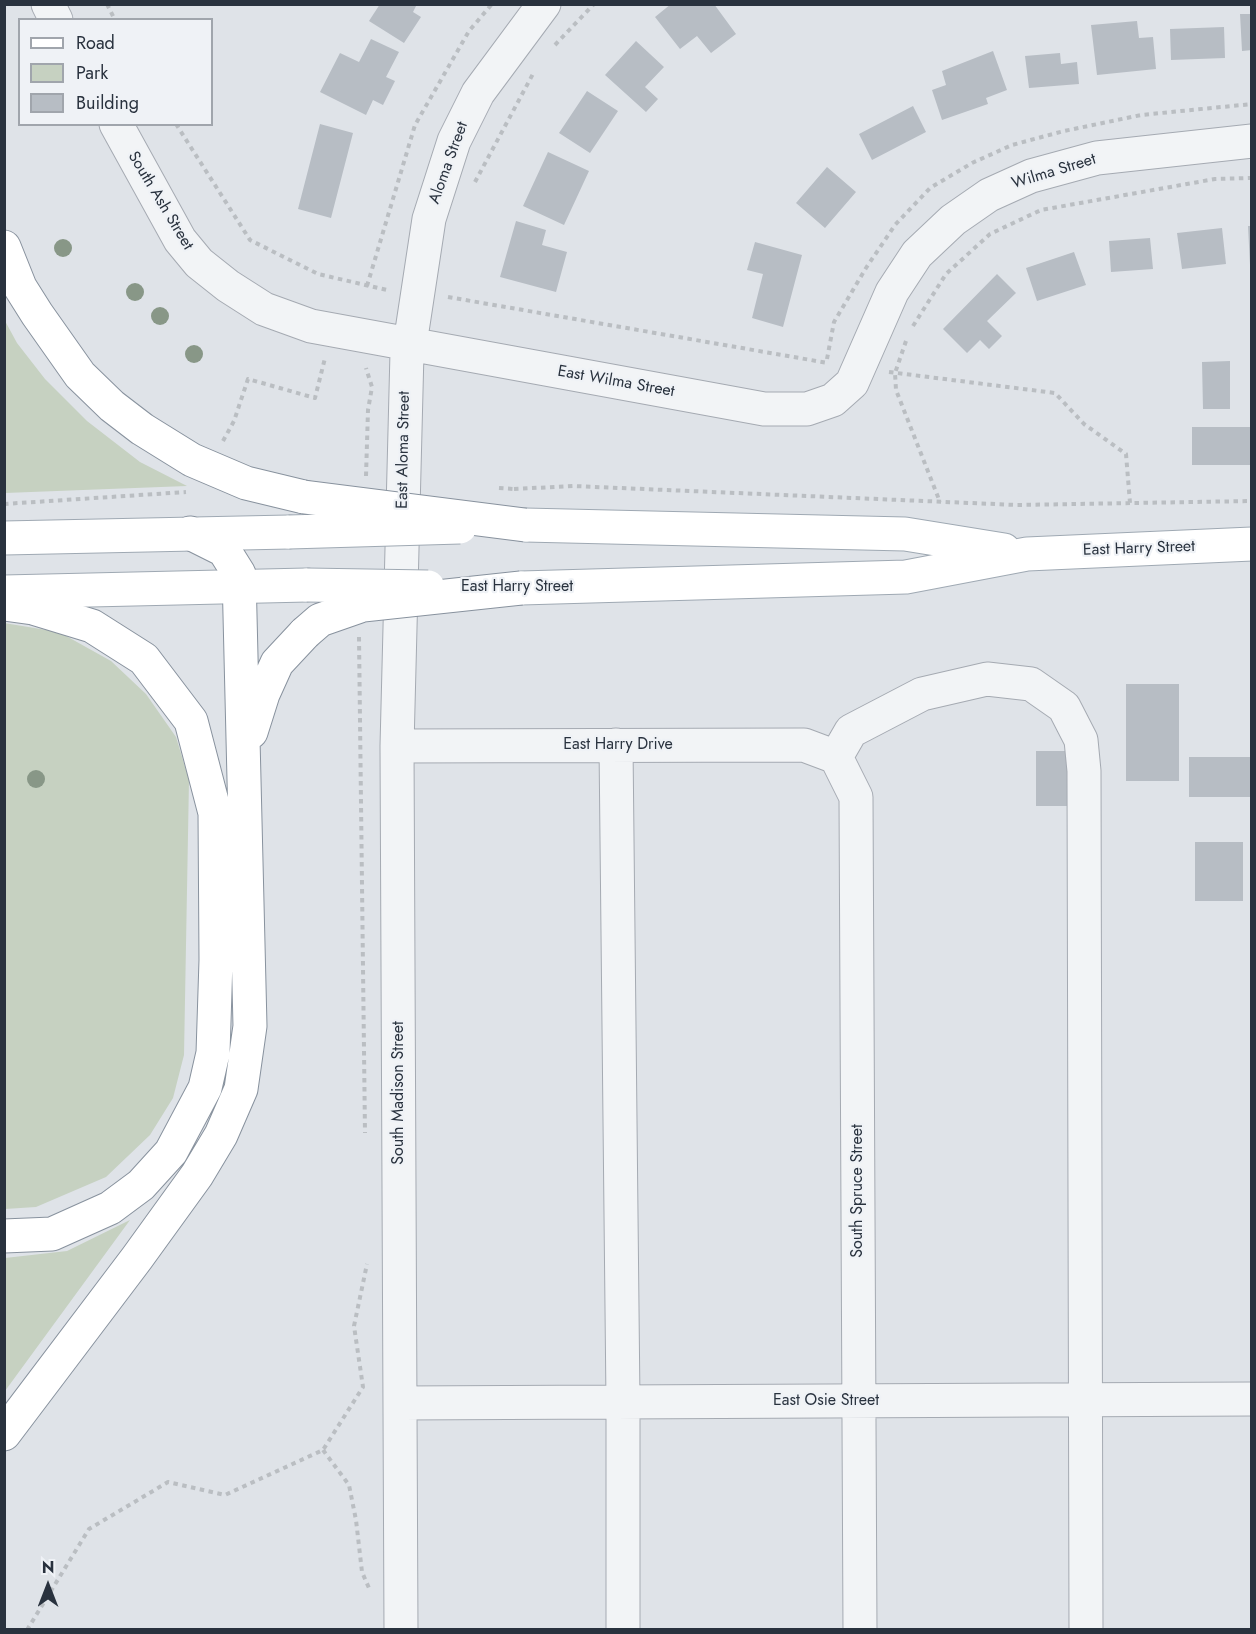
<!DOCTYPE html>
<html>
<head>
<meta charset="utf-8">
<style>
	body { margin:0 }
	#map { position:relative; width:1256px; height:1634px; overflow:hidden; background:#dfe3e8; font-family:Jost,sans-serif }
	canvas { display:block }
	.frame { position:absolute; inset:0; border:6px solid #29323e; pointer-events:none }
	.legend { position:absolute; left:18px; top:18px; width:195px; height:108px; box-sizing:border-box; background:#eff2f6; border:2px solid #a0a5ac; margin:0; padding:8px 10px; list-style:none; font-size:18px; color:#29323e }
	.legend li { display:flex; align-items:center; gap:12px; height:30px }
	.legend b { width:30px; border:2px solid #a0a5ac }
	.north { position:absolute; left:18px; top:1556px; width:60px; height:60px; -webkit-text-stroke:4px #eff2f6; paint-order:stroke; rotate:0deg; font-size:16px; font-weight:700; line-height:24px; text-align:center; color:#29323e }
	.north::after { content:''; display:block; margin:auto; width:21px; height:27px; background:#29323e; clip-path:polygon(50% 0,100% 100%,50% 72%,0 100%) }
</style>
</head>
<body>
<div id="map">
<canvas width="1256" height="1634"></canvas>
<div class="frame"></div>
<ul class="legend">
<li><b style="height:8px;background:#fff"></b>Road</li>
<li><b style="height:16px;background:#c6d1c1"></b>Park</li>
<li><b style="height:16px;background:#b7bdc4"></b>Building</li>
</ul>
<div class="north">N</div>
</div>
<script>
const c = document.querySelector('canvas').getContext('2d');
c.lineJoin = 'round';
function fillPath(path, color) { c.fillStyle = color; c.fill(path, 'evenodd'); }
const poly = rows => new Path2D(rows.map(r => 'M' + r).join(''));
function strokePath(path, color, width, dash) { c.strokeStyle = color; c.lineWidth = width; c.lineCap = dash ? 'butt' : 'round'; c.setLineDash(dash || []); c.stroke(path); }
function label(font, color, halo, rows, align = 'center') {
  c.font = font + ' Jost,sans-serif'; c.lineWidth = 4.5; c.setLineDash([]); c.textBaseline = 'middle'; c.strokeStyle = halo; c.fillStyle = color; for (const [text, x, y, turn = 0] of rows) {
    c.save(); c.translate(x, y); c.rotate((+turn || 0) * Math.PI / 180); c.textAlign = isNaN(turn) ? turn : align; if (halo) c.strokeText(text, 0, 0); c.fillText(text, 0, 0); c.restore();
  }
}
const green = poly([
	[4,319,17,343,45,379,87,421,140,462,187,486,5,493],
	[4,623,59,632,111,661,146,694,176,737,189,780,184,1055,173,1098,150,1135,106,1177,36,1207,5,1209],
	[130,1220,5,1391,5,1258,67,1251]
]);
const building = poly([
	[380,4,417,4,413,12,421,17,404,43,369,21],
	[671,4,714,4,736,34,711,53,697,36,680,49,655,17],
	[1240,14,1252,14,1252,50,1242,51],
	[1137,21,1139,38,1153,37,1156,69,1097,75,1091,25],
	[1224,27,1225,58,1171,60,1170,29],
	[371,39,399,52,386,77,395,81,383,105,373,100,366,115,320,92,340,53,359,62],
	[636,41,664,67,645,87,658,99,646,112,605,75],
	[993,51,1007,90,986,98,988,104,942,120,932,90,946,85,942,71],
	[1060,53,1061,64,1077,62,1079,84,1029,88,1025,56],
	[587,91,618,111,590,153,559,133],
	[913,106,926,132,872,160,859,134],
	[320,124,353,133,331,218,298,209],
	[548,152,589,171,564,225,523,206],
	[827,167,856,192,825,228,796,203],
	[516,221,546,230,542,245,567,252,556,292,500,277],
	[1248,226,1252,226,1252,265,1250,265],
	[1222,228,1226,264,1182,269,1177,233],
	[1150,238,1153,269,1111,272,1109,241],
	[755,242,802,255,783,327,752,318,763,274,747,270],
	[1074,252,1086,285,1037,301,1026,268],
	[997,274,1016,293,987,321,1002,336,989,349,980,340,967,353,943,329],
	[1230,361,1230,409,1203,409,1202,362],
	[1192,427,1252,427,1252,465,1192,465],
	[1126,684,1179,684,1179,781,1126,781],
	[1036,751,1071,751,1072,806,1036,806],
	[1189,757,1252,757,1252,797,1189,797],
	[1195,842,1243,842,1243,901,1195,901]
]);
const path = poly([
	[107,4,115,20],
	[555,45,594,4],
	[176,124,250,240,318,274,387,290],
	[475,182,534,72],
	[367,286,415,125,469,31,492,4],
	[448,297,828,363],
	[913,326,946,274,990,234,1041,210,1215,179,1252,178],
	[906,341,895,373,896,390,940,502],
	[827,359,834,322,866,268,895,225,930,188,972,163,1012,145,1064,131,1141,115,1252,104],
	[889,372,1055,393,1084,424,1126,454,1130,503],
	[223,441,234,421,248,379,315,398,325,358],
	[366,476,368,410,372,387,366,368],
	[514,489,573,486,1017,505,1252,501],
	[4,504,186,492],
	[359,637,365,1133],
	[323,1450,349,1485,356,1520,362,1572,369,1588],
	[27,1630,89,1529,168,1482,225,1495,323,1450,363,1387,354,1326,367,1264]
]);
const minor = poly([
	[48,4,56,20],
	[116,124,180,240,199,263,228,286,264,309,311,326,764,409,807,409,833,400,852,383,892,292,917,254,953,220,989,195,1031,176,1097,158,1252,141],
	[616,745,623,1402,623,1630],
	[397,746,804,745,836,757],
	[836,757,851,731,922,694,987,679,1031,684,1064,707,1081,740,1084,771,1086,1630],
	[836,757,856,797,860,1630],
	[401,1403,1252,1399],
	[401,1630,397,746,407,352,410,344,429,219,454,141,478,93,544,4]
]);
const major = poly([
	[525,525,905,534,1004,550],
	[4,538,289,532],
	[521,588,906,577,1027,554,1252,544],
	[4,592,307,585]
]);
const highway = poly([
	[4,247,20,287,37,314,80,375,112,406,142,429,192,460,246,483,304,497],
	[4,604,33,608,92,626,144,659,191,721,215,813,216,960,213,1053,205,1088,171,1152,141,1185,110,1208,52,1234,4,1236],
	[251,732,263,694,277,663,305,633],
	[4,1434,137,1258,197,1175,221,1135,241,1089,250,1026,239,574,224,550,190,533]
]);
const pathBridge = poly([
	[499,488,514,489]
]);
const majorBridge = poly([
	[289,532,460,527],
	[307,585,428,587]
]);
const highwayBridge = poly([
	[304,497,525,525],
	[305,633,320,620,363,605,521,588]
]);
const trees = [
	[63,248],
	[135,292],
	[160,316],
	[194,354],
	[36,779]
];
const streetNames = [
	["Aloma Street",449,163,-70],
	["Wilma Street",1054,172,-17],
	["South Ash Street",160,201,59],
	["East Wilma Street",616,382,10],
	["East Aloma Street",404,450,-89],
	["East Harry Street",1139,549,-2],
	["East Harry Street",517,587],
	["East Harry Drive",618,745],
	["South Madison Street",399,1093,-90],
	["South Spruce Street",858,1191,-90],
	["East Osie Street",826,1401]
];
fillPath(green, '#c6d1c1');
fillPath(building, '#b7bdc4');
strokePath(minor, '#a5aab2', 35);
strokePath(major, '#9fa9b3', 35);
strokePath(highway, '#88929e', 35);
strokePath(path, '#babec2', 4, [4.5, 4.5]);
strokePath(minor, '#f2f4f6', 33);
strokePath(major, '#fff', 33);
strokePath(highway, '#fff', 33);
strokePath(majorBridge, '#9fa9b3', 35, []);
strokePath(highwayBridge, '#88929e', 35, []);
strokePath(pathBridge, '#babec2', 4, [4.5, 4.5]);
strokePath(majorBridge, '#fff', 33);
strokePath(highwayBridge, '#fff', 33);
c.fillStyle = '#889787';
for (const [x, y] of trees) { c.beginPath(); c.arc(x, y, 9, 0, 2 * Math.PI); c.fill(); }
label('16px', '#29323e', '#eff2f6', streetNames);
</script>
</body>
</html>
